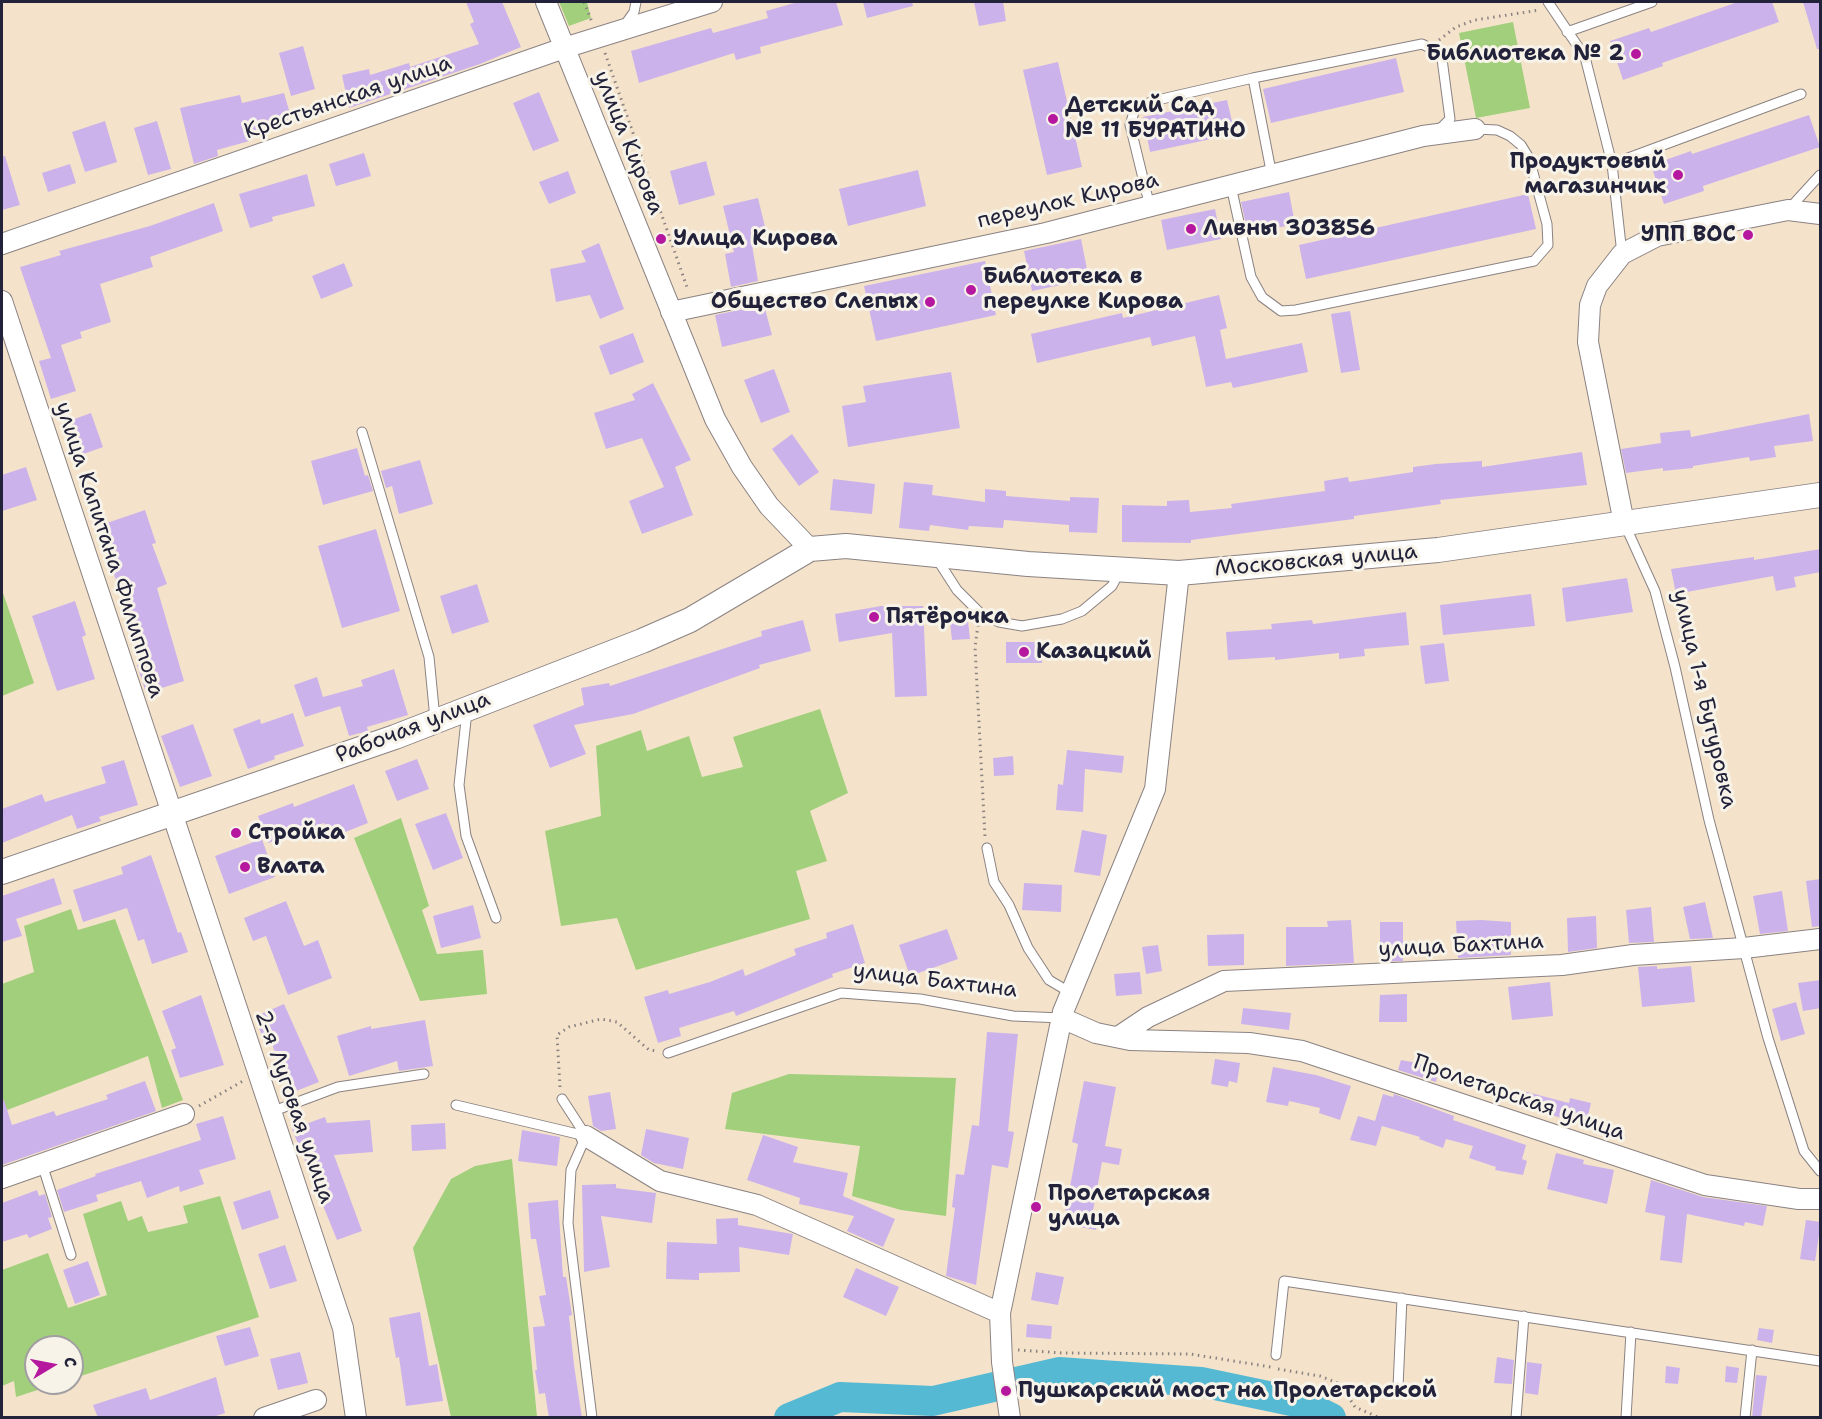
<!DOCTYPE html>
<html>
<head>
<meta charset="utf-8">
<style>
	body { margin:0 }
	#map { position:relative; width:1822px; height:1419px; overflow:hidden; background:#f4e3ca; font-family:"Shantell Sans",sans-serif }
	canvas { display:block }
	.frame { position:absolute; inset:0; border:3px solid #22223b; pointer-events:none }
	.north { position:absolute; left:24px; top:1335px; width:60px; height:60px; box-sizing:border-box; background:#f7f3e8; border:2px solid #a29fa3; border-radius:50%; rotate:80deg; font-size:16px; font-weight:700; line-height:24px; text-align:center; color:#22223b }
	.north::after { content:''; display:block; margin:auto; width:21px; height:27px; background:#b5179e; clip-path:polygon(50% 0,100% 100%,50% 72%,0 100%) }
</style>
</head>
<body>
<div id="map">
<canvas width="1822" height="1419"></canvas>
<div class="frame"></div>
<div class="north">С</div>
</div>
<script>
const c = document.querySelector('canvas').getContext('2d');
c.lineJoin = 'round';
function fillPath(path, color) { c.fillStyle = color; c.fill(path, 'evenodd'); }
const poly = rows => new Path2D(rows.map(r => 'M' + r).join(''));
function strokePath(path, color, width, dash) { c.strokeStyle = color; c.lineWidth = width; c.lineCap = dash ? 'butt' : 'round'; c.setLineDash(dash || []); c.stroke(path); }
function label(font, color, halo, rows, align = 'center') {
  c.font = font + ' "Shantell Sans",sans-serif'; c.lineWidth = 6; c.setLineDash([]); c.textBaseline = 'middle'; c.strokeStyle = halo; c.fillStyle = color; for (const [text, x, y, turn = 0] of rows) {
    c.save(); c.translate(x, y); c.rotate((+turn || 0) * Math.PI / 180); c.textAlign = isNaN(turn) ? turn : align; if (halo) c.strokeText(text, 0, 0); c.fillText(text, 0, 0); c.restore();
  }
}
const green = poly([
	[559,2,587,2,591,18,569,26],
	[1513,22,1530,108,1476,118,1459,33],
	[2,590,34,683,2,696],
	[820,709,848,793,810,811,827,861,796,871,810,919,636,970,617,918,561,926,545,831,601,816,596,746,641,730,647,751,689,736,702,777,743,767,733,737],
	[401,818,429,906,422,910,437,954,483,950,487,994,420,1001,354,838],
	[71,909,78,930,115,919,183,1100,162,1108,148,1056,2,1112,2,984,34,972,24,926],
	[789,1074,956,1078,946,1216,901,1210,852,1196,860,1146,725,1129,732,1093],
	[512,1159,537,1417,451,1417,413,1248,451,1179,475,1166],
	[220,1196,259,1317,72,1379,72,1347,36,1347,36,1383,59,1383,16,1397,14,1381,2,1386,2,1270,48,1253,68,1308,107,1295,83,1214,121,1201,128,1221,142,1216,148,1232,188,1223,183,1206]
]);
const river = poly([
	[789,1418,840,1397,933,1401,1059,1372,1201,1382,1301,1403,1331,1418]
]);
const building = poly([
	[466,2,502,2,521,47,480,64,349,108,342,75,369,69,370,75,409,63,410,67,479,44,470,24,474,22],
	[798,2,836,2,843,25,760,47,761,53,736,60,734,53,639,83,631,51,711,28,713,33,768,18,766,11],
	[863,2,912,2,913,6,867,18],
	[974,2,1003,2,1006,21,979,26],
	[1738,2,1772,2,1779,22,1662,63,1663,66,1623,80,1610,41,1649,28,1651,32],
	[1803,2,1821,2,1821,49,1817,49],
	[303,46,315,89,291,96,279,53],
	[1396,58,1404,92,1271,123,1263,89],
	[1058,62,1082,167,1047,175,1023,70],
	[539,92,559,141,533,151,513,103],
	[284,93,293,124,251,134,253,140,217,150,218,156,194,164,180,108,240,95,242,103],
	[1227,100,1235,134,1150,152,1143,117],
	[1809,115,1820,147,1703,186,1704,191,1664,204,1651,165,1691,151,1692,154],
	[105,121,117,162,85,172,72,132],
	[157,121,171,169,148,175,134,128],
	[364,153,371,176,336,186,329,164],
	[5,156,20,205,2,210,2,157],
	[706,161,715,195,679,205,670,171],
	[70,164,76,183,48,192,42,173],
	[918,170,926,206,848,226,839,189],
	[568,171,576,193,549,204,539,182],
	[307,174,315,206,272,217,273,221,250,228,239,194],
	[1289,192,1295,224,1248,234,1241,202],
	[1528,194,1536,229,1306,279,1299,245],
	[758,198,767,235,751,239,758,281,731,287,725,254,734,252,723,206],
	[214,203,223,231,150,257,153,267,100,284,111,322,80,332,82,338,61,345,76,391,51,399,39,361,51,358,20,267,61,255,59,251,150,226],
	[1215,209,1221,239,1167,250,1161,220],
	[1081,239,1089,279,1032,291,1024,251],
	[599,243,624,309,600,319,590,295,556,302,550,269,586,262,581,251],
	[985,261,996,315,876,341,864,286],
	[344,263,353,286,321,299,312,276],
	[1219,295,1227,328,1220,330,1226,359,1302,343,1308,372,1233,388,1231,382,1206,387,1195,336,1152,346,1150,337,1037,363,1031,334,1122,313,1123,318],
	[764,305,772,335,722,347,715,315],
	[1350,311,1360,370,1341,373,1331,314],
	[633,333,644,362,610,375,599,346],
	[774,369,790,412,761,423,744,380],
	[951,372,960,428,848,447,842,406,866,402,863,386],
	[653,383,691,460,675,467,693,515,642,534,629,501,664,487,642,438,606,449,594,413,635,400,632,394],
	[91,413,103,447,78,456,66,422],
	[1809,414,1813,441,1774,446,1776,457,1750,461,1749,457,1693,466,1693,468,1663,471,1663,468,1626,473,1621,449,1661,443,1660,433,1690,430,1691,437],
	[792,434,819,472,799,486,772,449],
	[357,448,365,476,368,475,373,491,323,505,311,461],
	[1582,452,1587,485,1440,500,1441,504,1354,516,1354,519,1191,540,1191,543,1122,542,1122,505,1167,506,1167,501,1189,500,1190,512,1232,508,1231,504,1325,491,1324,481,1348,477,1349,482,1413,472,1413,467,1436,464,1482,461,1482,467],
	[420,460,433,504,399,514,392,486,386,488,381,471],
	[26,467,37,500,2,511,2,475],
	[833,479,875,484,872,514,830,510],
	[904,482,933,485,932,495,985,502,985,489,1006,491,1006,496,1070,501,1070,497,1099,498,1097,533,1069,532,1069,525,1004,520,1003,528,969,526,968,530,930,525,929,531,899,528],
	[145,510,156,543,152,544,167,584,157,588,184,681,146,693,137,665,141,664,127,621,131,620,113,572,117,570,101,525],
	[376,529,400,611,342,628,318,546],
	[1821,549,1821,572,1794,577,1796,587,1776,591,1773,576,1676,594,1671,569,1754,557,1754,560],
	[1627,578,1633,612,1566,622,1562,588],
	[477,584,489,622,452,634,440,596],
	[1531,594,1535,626,1443,635,1440,605],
	[75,601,86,635,82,637,95,679,57,691,32,616],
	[881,606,923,606,927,696,895,697,892,633,839,642,835,614],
	[967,612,970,639,952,640,949,614],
	[1406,612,1409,645,1364,649,1365,656,1339,659,1339,653,1275,660,1275,657,1228,660,1226,632,1272,629,1271,624,1312,620,1313,624],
	[803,620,811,651,759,665,760,668,633,714,574,725,586,754,550,768,533,725,584,705,581,688,609,683,610,686,762,636,761,631],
	[1006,642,1042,642,1042,663,1006,663],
	[1444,643,1449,681,1425,684,1420,646],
	[394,669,408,715,367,727,368,731,349,736,340,706,305,717,294,685,317,677,323,697,363,686,361,680],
	[293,713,304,746,274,756,275,759,248,769,233,729,260,719,261,724],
	[193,724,212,776,180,787,161,736],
	[1067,750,1124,756,1122,773,1085,769,1083,812,1056,810,1058,784,1063,785],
	[1013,756,1014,775,994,776,993,758],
	[417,759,429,789,397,801,385,771],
	[124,760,138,805,99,817,101,821,77,829,72,815,2,843,2,809,42,794,45,802,106,783,101,767],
	[354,784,368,823,330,838,324,823,268,843,258,816,293,803,294,807],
	[446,813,463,858,433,870,415,824],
	[1082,830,1107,835,1100,876,1074,872],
	[262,839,275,877,229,894,215,856],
	[151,855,178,933,181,932,188,952,152,964,144,939,138,941,127,908,83,922,73,890,123,874,121,867],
	[54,878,62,904,16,919,22,936,2,942,2,896],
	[1821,879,1821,926,1812,927,1806,881],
	[1024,883,1062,885,1061,912,1022,910],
	[1782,891,1788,931,1760,934,1753,896],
	[286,901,304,946,318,940,332,978,288,995,266,936,253,941,244,918],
	[1705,902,1713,938,1690,939,1683,907],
	[473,905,481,938,441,948,433,916],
	[1651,907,1654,942,1629,943,1626,910],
	[1596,916,1597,948,1568,952,1567,918],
	[1351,920,1354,963,1286,966,1286,927,1328,927,1327,921],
	[1481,920,1511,922,1511,955,1458,958,1456,921],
	[1380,922,1403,922,1403,961,1380,962],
	[853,924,865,963,832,974,833,977,736,1016,734,1011,679,1028,681,1036,658,1043,644,997,668,990,669,994,710,982,743,969,745,976,796,955,794,949,827,938,826,933],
	[947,929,958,959,910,976,899,945],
	[1244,934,1244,965,1208,966,1207,935],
	[1158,945,1162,971,1146,974,1142,947],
	[1657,966,1657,969,1691,966,1695,1002,1642,1007,1638,967],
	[1140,972,1142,994,1116,996,1114,974],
	[1821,980,1821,1008,1803,1011,1798,983],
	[1550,982,1553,1016,1512,1020,1508,987],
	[1407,994,1407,1022,1379,1022,1380,995],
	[201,995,224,1065,180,1078,171,1050,176,1048,162,1011],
	[1796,1002,1805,1034,1781,1041,1772,1009],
	[284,1004,319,1082,291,1093,271,1042,266,1044,254,1017],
	[1243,1008,1291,1013,1289,1030,1241,1024],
	[425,1020,433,1066,399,1071,397,1061,349,1076,337,1036,371,1026,371,1029],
	[987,1032,1018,1034,1008,1131,1014,1132,1008,1168,992,1165,976,1285,946,1276,955,1208,952,1207,956,1174,964,1175,972,1125,979,1126],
	[1215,1059,1240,1063,1237,1083,1229,1081,1228,1087,1211,1084],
	[1401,1060,1439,1067,1436,1082,1398,1070],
	[1273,1067,1316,1075,1351,1086,1340,1120,1319,1113,1320,1108,1289,1101,1288,1106,1266,1102],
	[145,1081,156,1111,2,1165,2,1100,4,1100,12,1125,54,1111,56,1116,108,1099,106,1095],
	[1084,1081,1116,1087,1105,1146,1122,1149,1119,1165,1102,1162,1092,1216,1098,1217,1096,1230,1063,1224,1078,1144,1072,1142],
	[1523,1091,1569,1103,1570,1098,1591,1103,1586,1124,1519,1107],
	[610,1092,616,1129,601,1131,593,1126,588,1096],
	[1383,1094,1393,1097,1394,1094,1454,1116,1453,1120,1526,1145,1522,1159,1527,1161,1523,1175,1495,1170,1496,1167,1469,1158,1473,1146,1446,1139,1443,1148,1419,1139,1420,1137,1382,1126,1376,1146,1350,1140,1358,1116,1375,1121],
	[223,1116,236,1159,199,1170,204,1184,180,1192,179,1186,147,1198,141,1181,96,1195,98,1201,64,1212,57,1190,96,1176,95,1174,201,1140,196,1124],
	[325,1117,327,1123,370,1120,373,1152,334,1155,362,1231,337,1240,292,1129],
	[445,1123,446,1149,412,1151,411,1125],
	[646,1129,689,1138,683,1169,654,1163,641,1155],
	[522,1130,560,1137,557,1166,518,1161],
	[763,1135,798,1147,793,1162,848,1173,843,1196,895,1219,883,1247,847,1231,854,1216,799,1204,800,1198,747,1180],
	[1556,1153,1584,1160,1583,1164,1614,1170,1607,1204,1547,1189],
	[1651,1180,1703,1197,1767,1206,1763,1226,1745,1222,1744,1226,1687,1214,1682,1263,1660,1260,1665,1216,1645,1212],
	[616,1184,616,1188,656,1193,652,1223,601,1216,610,1267,584,1272,582,1185],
	[37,1190,39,1196,45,1194,52,1217,48,1218,52,1229,29,1238,27,1234,2,1242,2,1203],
	[270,1190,279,1218,242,1230,233,1202],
	[558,1200,563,1277,566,1277,572,1315,569,1316,574,1365,582,1418,549,1418,545,1393,539,1394,535,1370,537,1370,533,1327,545,1326,539,1296,546,1295,536,1239,531,1239,528,1203],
	[738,1218,738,1225,793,1234,789,1255,739,1247,740,1272,699,1273,699,1280,666,1279,667,1242,717,1244,716,1219],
	[1806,1220,1821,1222,1815,1261,1800,1259],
	[285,1245,297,1281,270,1289,258,1254],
	[88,1261,100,1295,75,1304,63,1270],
	[856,1268,899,1287,886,1316,843,1297],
	[1036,1272,1064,1277,1058,1305,1031,1300],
	[420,1312,429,1366,437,1364,443,1401,406,1406,399,1357,396,1358,389,1318],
	[1027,1324,1052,1326,1051,1339,1026,1337],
	[250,1327,259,1356,225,1366,216,1336],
	[1759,1328,1774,1330,1772,1343,1757,1340],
	[300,1352,308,1383,278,1390,270,1359],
	[1497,1357,1514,1360,1512,1384,1494,1383],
	[1527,1362,1542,1364,1538,1395,1525,1393],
	[1666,1366,1680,1368,1678,1384,1665,1383],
	[1726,1366,1739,1368,1737,1383,1725,1382],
	[1756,1375,1767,1376,1761,1418,1752,1418],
	[216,1377,225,1413,210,1418,98,1418,93,1405,146,1388,150,1400]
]);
const path = poly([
	[584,2,592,22],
	[1439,40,1456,27,1475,20,1540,10],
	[605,53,688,290],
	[978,625,975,647,985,837],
	[560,1087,557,1035,569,1027,601,1019,617,1022,649,1050,658,1051],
	[199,1106,243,1081],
	[1018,1350,1063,1353,1190,1354,1271,1367],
	[1278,1369,1320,1376,1340,1384,1355,1407,1380,1418]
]);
const service = poly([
	[1548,2,1585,57,1612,164,1622,254],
	[624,26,634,12,636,2],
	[1567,32,1652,2],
	[1253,78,1422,44,1438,52,1442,59,1450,119,1440,129],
	[1612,164,1801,94],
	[1231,186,1251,277,1262,297,1281,311,1296,310,1534,261,1548,245,1547,224,1529,158,1521,145,1510,136,1497,130,1475,129],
	[1150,207,1130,125,1135,109,1153,101,1253,78,1272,176],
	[1788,210,1820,175],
	[362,432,429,657,435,719],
	[1625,525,1655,591,1675,667,1709,820,1768,1038,1804,1151,1820,1171],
	[937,559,957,590,980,613,999,622,1022,626,1062,619,1082,611,1112,586,1120,571],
	[467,711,459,785,466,836,496,918],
	[987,848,994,882,1009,905,1028,948,1049,980,1071,993],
	[668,1053,841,993,920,999,1013,1016,1062,1018],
	[562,1099,586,1136],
	[456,1105,586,1136],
	[271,1112,338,1087,424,1074],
	[586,1136,571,1170,568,1223,592,1418],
	[42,1164,71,1255],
	[1276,1355,1284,1281,1820,1361],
	[1398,1387,1402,1298],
	[1516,1418,1524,1316],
	[1626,1418,1631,1332],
	[1745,1418,1752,1350]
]);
const minor = poly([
	[546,2,715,419,742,467,769,506,810,549],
	[2,244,564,48,712,2],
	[2,301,343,1328,356,1418],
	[671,312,1046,233,1423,136,1475,129],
	[1624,523,1588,342,1590,305,1597,286,1622,254,1657,236,1788,210,1820,214],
	[1062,1018,1096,1033,1130,1040,1249,1043,1302,1051,1705,1185,1799,1199,1820,1199],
	[1118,1037,1148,1017,1224,981,1562,965,1633,955,1744,948,1820,939],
	[586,1136,660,1181,757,1205,1000,1313],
	[2,1178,184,1114],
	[264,1418,316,1400],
	[1010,1418,1002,1362,1000,1313,1063,1012,1155,789,1179,573]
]);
const tertiary = poly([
	[2,872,395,737,642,641,690,620,810,549,846,546,1028,564,1179,573,1438,550,1820,495]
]);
const markers = [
	[1636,54,6,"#b5179e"],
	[1053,119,6,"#b5179e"],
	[1678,175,6,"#b5179e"],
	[1191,229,6,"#b5179e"],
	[1748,235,6,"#b5179e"],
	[661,239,6,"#b5179e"],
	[971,290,6,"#b5179e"],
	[930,302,6,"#b5179e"],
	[874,617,6,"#b5179e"],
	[1024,652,6,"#b5179e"],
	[236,833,6,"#b5179e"],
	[245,867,6,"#b5179e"],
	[1036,1207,6,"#b5179e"],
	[1006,1391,6,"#b5179e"]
];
const poiNames = [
	["Библиотека № 2",1624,54,"right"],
	["Детский Сад",1065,106],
	["№ 11 БУРАТИНО",1065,131],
	["Продуктовый",1666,162,"right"],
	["магазинчик",1666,187,"right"],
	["Ливны 303856",1203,229],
	["УПП ВОС",1736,235,"right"],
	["Улица Кирова",673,239],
	["Библиотека в",983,277],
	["переулке Кирова",983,302],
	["Общество Слепых",918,302,"right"],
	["Пятёрочка",886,617],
	["Казацкий",1036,652],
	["Стройка",248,833],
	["Влата",257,867],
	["Пролетарская",1048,1194],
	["улица",1048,1219],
	["Пушкарский мост на Пролетарской",1018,1391]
];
const streetNames = [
	["Крестьянская улица",348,98,-19],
	["улица Кирова",628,143,68],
	["переулок Кирова",1068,201,-13],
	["улица Капитана Филиппова",109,550,72],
	["Московская улица",1316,561,-5],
	["улица 1-я Бутуровка",1704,699,77],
	["Рабочая улица",413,728,-21],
	["улица Бахтина",1461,946,-3],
	["улица Бахтина",935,981,7],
	["Пролетарская улица",1519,1098,19],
	["2-я Луговая улица",294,1107,71]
];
fillPath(green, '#a2cf7c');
strokePath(river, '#56b9d4', 30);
fillPath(building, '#ccb2eb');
strokePath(service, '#8b8282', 11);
strokePath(minor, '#8b8282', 22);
strokePath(tertiary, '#8b8282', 26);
strokePath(path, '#8b8282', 3, [1.5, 4.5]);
strokePath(service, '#fff', 9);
strokePath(minor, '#fff', 20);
strokePath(tertiary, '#fff', 24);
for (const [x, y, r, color] of markers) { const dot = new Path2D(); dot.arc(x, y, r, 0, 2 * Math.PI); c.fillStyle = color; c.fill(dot); strokePath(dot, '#f7f3e8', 2); }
label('bold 22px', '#22223b', '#f7f3e8', poiNames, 'left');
label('22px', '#22223b', '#f7f3e8', streetNames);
</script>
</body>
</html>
